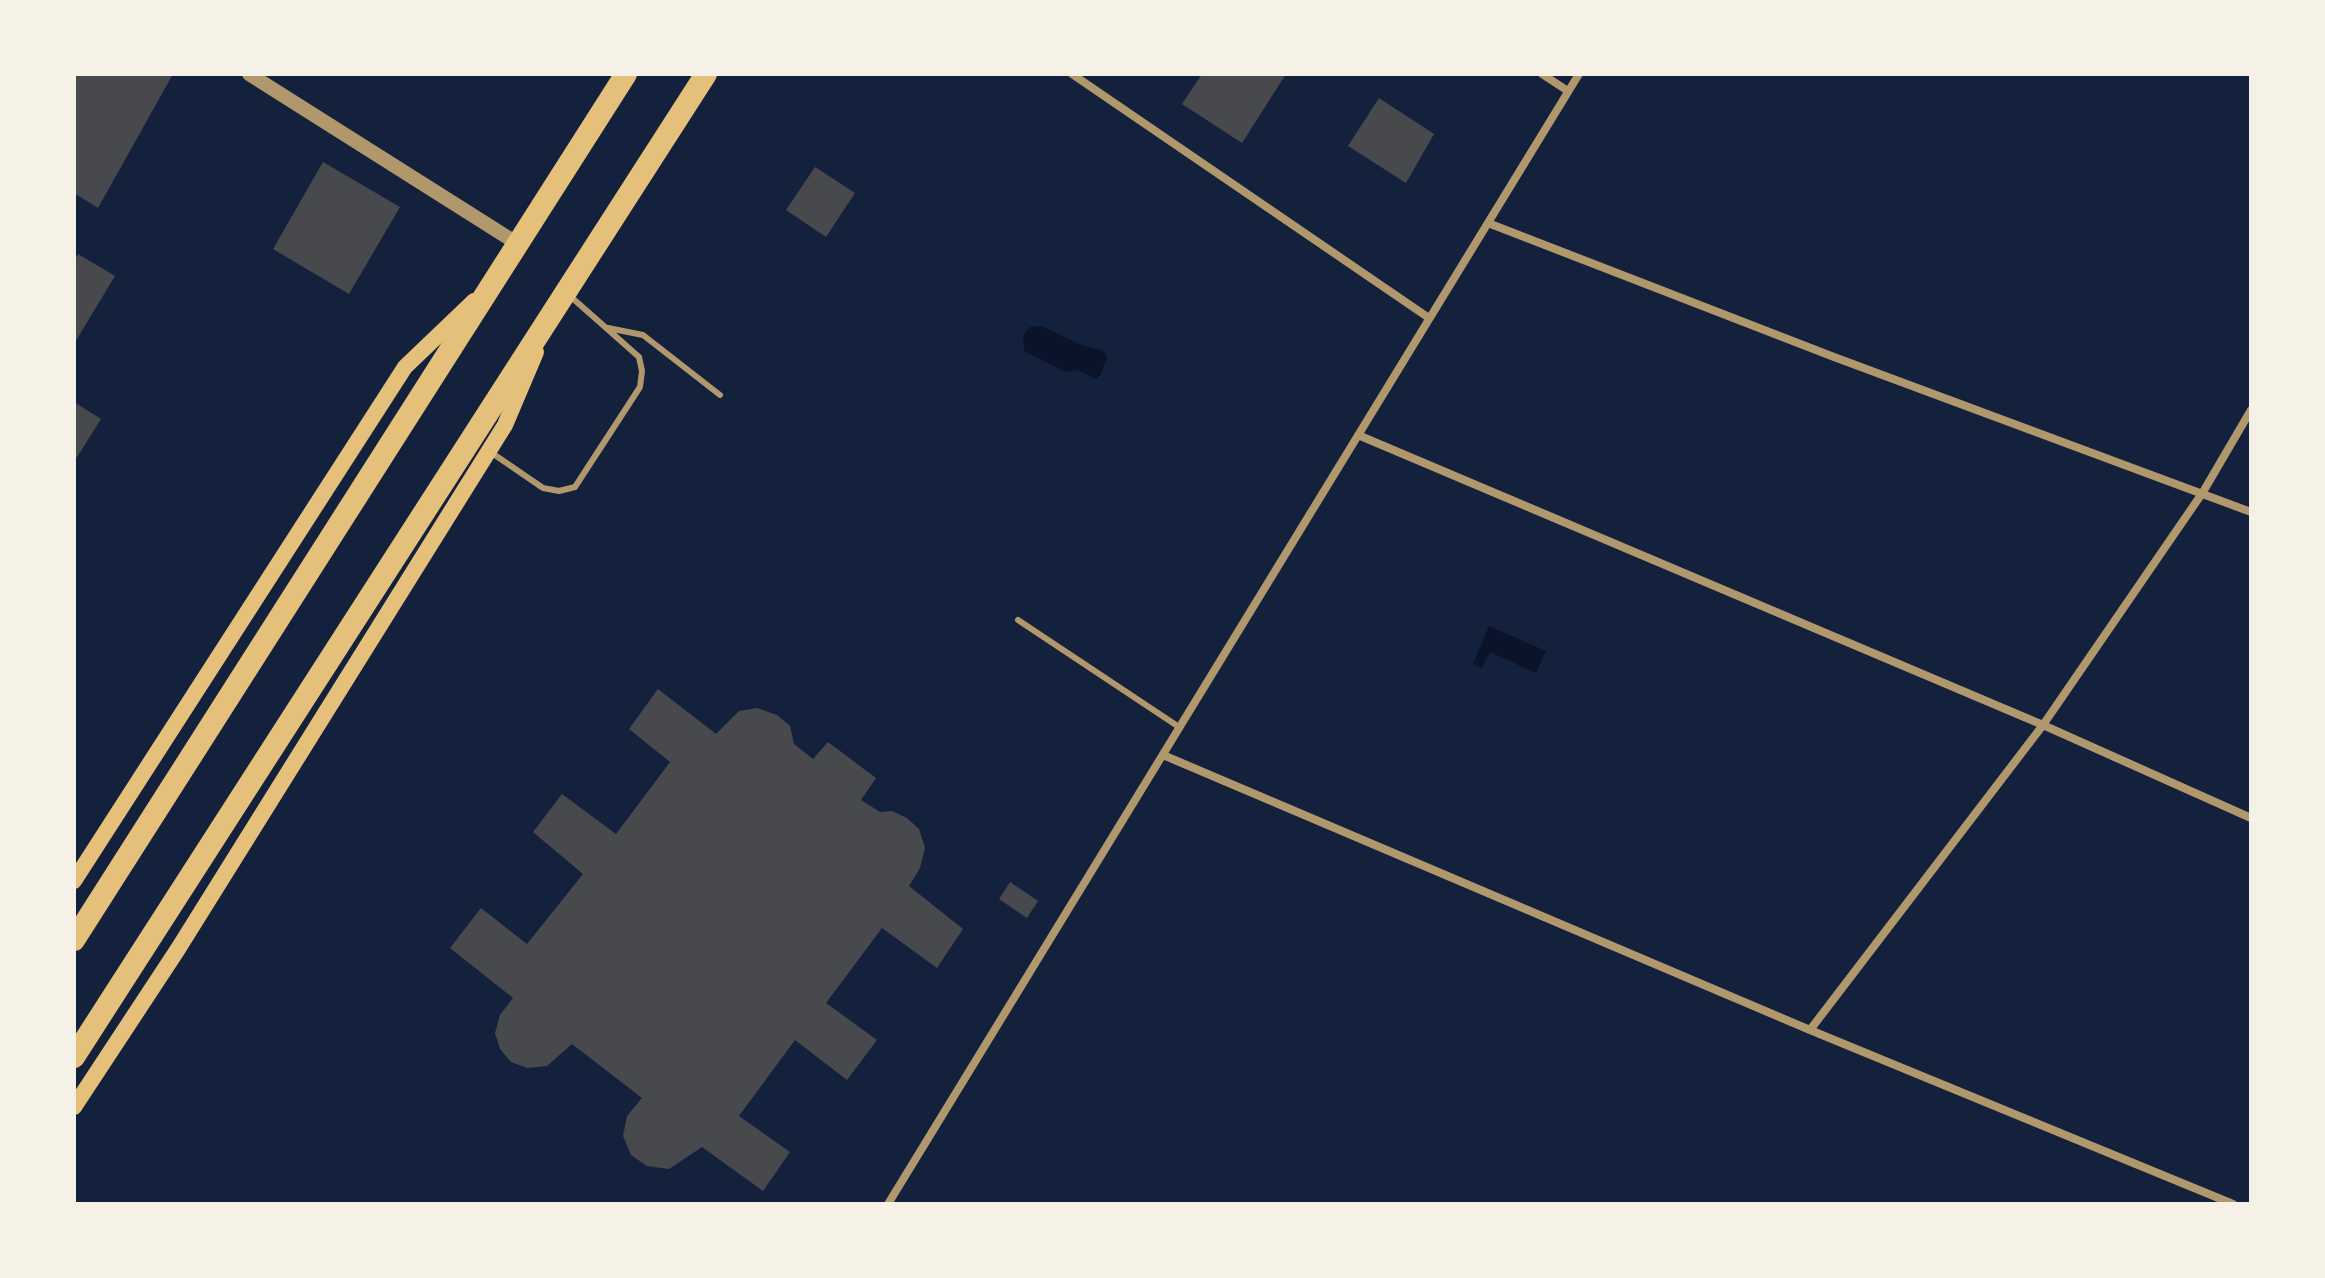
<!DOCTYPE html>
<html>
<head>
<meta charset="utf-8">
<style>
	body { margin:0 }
	#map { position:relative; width:2325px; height:1278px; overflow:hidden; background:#14213d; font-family:"DM Sans",sans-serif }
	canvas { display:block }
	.frame { position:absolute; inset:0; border:76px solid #f6f1e7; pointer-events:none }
</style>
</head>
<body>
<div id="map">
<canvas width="2325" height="1278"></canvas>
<div class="frame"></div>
</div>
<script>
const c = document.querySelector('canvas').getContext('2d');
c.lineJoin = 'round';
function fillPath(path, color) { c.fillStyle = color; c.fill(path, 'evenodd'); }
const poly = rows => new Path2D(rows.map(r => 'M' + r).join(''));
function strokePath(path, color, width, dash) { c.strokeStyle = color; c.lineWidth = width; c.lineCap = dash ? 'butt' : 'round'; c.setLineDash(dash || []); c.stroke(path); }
const water = poly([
	[1041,326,1084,346,1103,350,1107,357,1101,374,1096,379,1077,370,1065,372,1024,351,1023,336,1030,327],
	[1489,626,1546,651,1536,673,1490,652,1482,668,1473,664]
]);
const building = poly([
	[74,74,173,74,98,208,74,193],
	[1202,74,1286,74,1242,143,1182,104],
	[1379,98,1434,134,1406,183,1348,146],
	[323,162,400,207,349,294,273,249],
	[815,167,855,193,826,237,786,210],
	[78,254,115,276,74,344,74,261],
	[74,402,101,419,74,462],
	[658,689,716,734,739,711,757,708,777,715,790,726,794,744,813,759,828,742,876,778,861,800,880,812,892,811,907,818,919,829,925,848,920,868,909,886,963,929,937,968,882,928,826,1003,877,1040,847,1080,795,1040,739,1116,790,1152,763,1191,702,1147,669,1169,647,1166,631,1155,623,1136,627,1116,642,1098,572,1044,547,1066,527,1068,511,1062,500,1049,495,1033,500,1015,513,998,450,948,481,908,527,944,583,874,533,832,562,794,616,834,670,762,629,729],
	[1010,882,1038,901,1027,918,999,899]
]);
const service = poly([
	[608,328,643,335,720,395],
	[489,451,543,488,559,491,575,487,640,387,642,371,639,357,570,296],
	[1018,620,1179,727]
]);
const minor = poly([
	[1072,74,1429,318],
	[1542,74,1568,91],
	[1488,223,1834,357,2251,512],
	[1358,435,2043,725,2251,818],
	[1163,755,1810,1030,2233,1204],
	[1810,1030,2043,725,2203,492,2251,410],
	[888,1204,1579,74]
]);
const tertiary = poly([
	[249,74,518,244]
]);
const secondary = poly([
	[74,881,405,367,474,301],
	[74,1107,178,949,505,425,536,352]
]);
const trunk = poly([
	[74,940,626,74],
	[74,1057,706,74]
]);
fillPath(water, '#0b132b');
fillPath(building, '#48494c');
strokePath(service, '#b1986c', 6);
strokePath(minor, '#b1986c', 8);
strokePath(tertiary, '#b1986c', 14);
strokePath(secondary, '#e5c07b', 16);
strokePath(trunk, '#e5c07b', 22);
</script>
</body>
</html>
